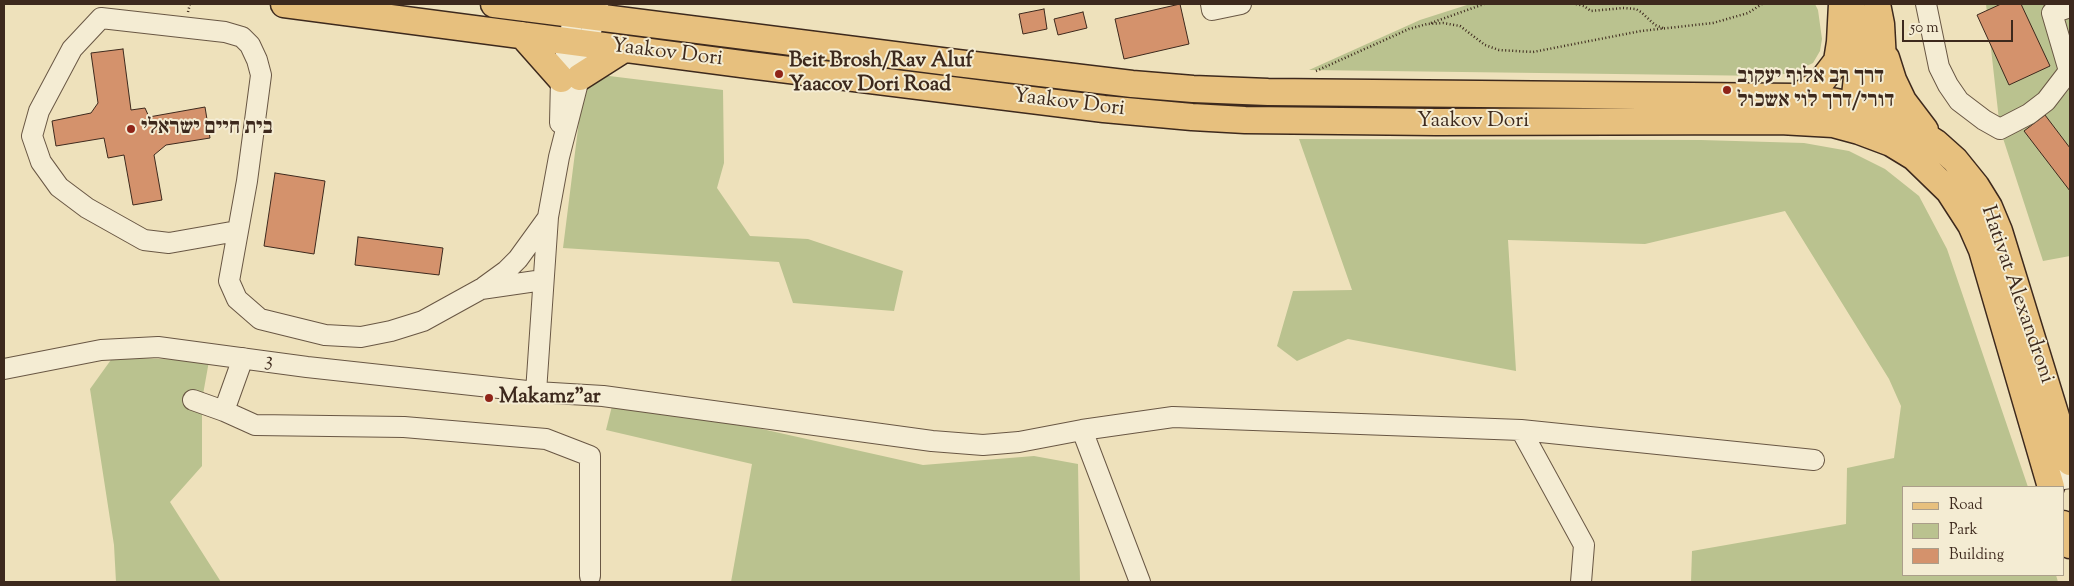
<!DOCTYPE html>
<html>
<head>
<meta charset="utf-8">
<style>
	body { margin:0 }
	#map { position:relative; width:2074px; height:586px; overflow:hidden; background:#eee1bb; font-family:"Sorts Mill Goudy",serif }
	canvas { display:block }
	.frame { position:absolute; inset:0; border:5px solid #3d291d; pointer-events:none }
	.legend { position:absolute; left:1902px; top:486px; width:162px; height:90px; box-sizing:border-box; background:#f4ecd3; border:1px solid #ab9e8a; margin:0; padding:6px 9px; list-style:none; font-size:15px; color:#3d291d }
	.legend li { display:flex; align-items:center; gap:10px; height:25px }
	.legend b { width:25px; border:1px solid #ab9e8a }
	.scale { position:absolute; left:1902px; top:20px; width:111px; height:22px; box-sizing:border-box; border:2px solid #3d291d; border-top:0; padding-left:6px; font-size:15px; line-height:18px; white-space:nowrap; color:#3d291d; -webkit-text-stroke:4px #f4ecd3; paint-order:stroke }
</style>
</head>
<body>
<div id="map">
<canvas width="2074" height="586"></canvas>
<div class="frame"></div>
<ul class="legend">
<li><b style="height:6px;background:#e7c07e"></b>Road</li>
<li><b style="height:14px;background:#bac28f"></b>Park</li>
<li><b style="height:14px;background:#d4926c"></b>Building</li>
</ul>
<div class="scale">50 m</div>
</div>
<script>
const c = document.querySelector('canvas').getContext('2d');
c.lineJoin = 'round';
function fillPath(path, color) { c.fillStyle = color; c.fill(path, 'evenodd'); }
const poly = rows => new Path2D(rows.map(r => 'M' + r).join(''));
function strokePath(path, color, width, dash) { c.strokeStyle = color; c.lineWidth = width; c.lineCap = dash ? 'butt' : 'round'; c.setLineDash(dash || []); c.stroke(path); }
function label(font, color, halo, rows, align = 'center') {
  c.font = font + ' "Sorts Mill Goudy","Frank Ruhl Libre",serif'; c.lineWidth = 4; c.setLineDash([]); c.textBaseline = 'middle'; c.strokeStyle = halo; c.fillStyle = color; for (const [text, x, y, turn = 0] of rows) {
    c.save(); c.translate(x, y); c.rotate((+turn || 0) * Math.PI / 180); c.textAlign = isNaN(turn) ? turn : align; if (halo) c.strokeText(text, 0, 0); c.fillText(text, 0, 0); c.restore();
  }
}
const green = poly([
	[1470,4,1815,4,1818,10,1822,39,1820,51,1813,63,1792,73,1769,76,1309,70,1420,20],
	[1986,4,2070,4,2070,256,2043,261,2000,129],
	[585,73,723,90,724,163,717,188,750,236,808,239,903,271,894,311,793,303,779,262,563,248],
	[1299,139,1701,140,1804,143,1849,151,1885,169,1919,196,1947,249,2028,487,1903,487,1903,575,2056,575,2058,582,1691,582,1692,551,1846,524,1847,468,1894,458,1901,406,1889,379,1785,211,1645,244,1508,240,1516,371,1348,339,1297,361,1277,346,1293,291,1352,290],
	[113,357,209,361,202,400,202,466,170,502,221,582,116,582,114,545,90,389],
	[613,402,753,427,923,465,1034,456,1078,464,1080,582,731,582,752,464,606,430]
]);
const building = poly([
	[1180,4,1189,44,1124,59,1115,19,1180,4],
	[2001,4,2021,4,2050,66,2009,85,1977,15,2001,4],
	[1044,9,1047,29,1023,34,1019,14,1044,9],
	[1083,12,1087,28,1058,35,1054,19,1083,12],
	[123,49,131,110,145,108,149,117,205,107,210,138,166,145,154,155,162,200,133,205,124,155,108,158,104,138,56,146,52,121,91,113,98,103,91,53,123,49],
	[2045,115,2070,148,2070,191,2024,131,2045,115],
	[275,173,325,181,314,254,264,246,275,173],
	[358,237,443,248,439,275,355,265,358,237]
]);
const path = poly([
	[1576,4,1584,6,1591,11,1623,8,1636,9,1641,12,1655,25,1663,28],
	[188,12,190,4],
	[1431,23,1484,4],
	[1316,71,1409,29,1427,24,1443,23,1460,26,1485,45,1499,50,1533,52,1641,31,1713,23,1748,13,1762,4]
]);
const minor = poly([
	[1211,4,1212,10,1241,4],
	[1926,4,1939,67,1948,85,1959,101,1984,120,2000,129,2029,114,2046,101,2069,71,2052,13,2070,7],
	[560,123,561,79,576,4],
	[237,231,169,243,144,240,87,208,59,187,41,162,32,136,39,111,72,49,101,18,225,32,242,37,250,45,257,60,261,75,247,181,229,281,237,299,260,319,325,335,361,337,391,331,423,321,481,289,543,280],
	[484,287,506,271,518,259,547,219],
	[4,369,101,350,158,347,307,367,536,392,603,396,932,441,983,445,1019,442,1082,430,1173,417,1521,430,1814,460],
	[536,392,548,217,559,157,598,4],
	[193,400,224,411,255,425,404,427,546,439,590,456,590,576],
	[224,411,243,358],
	[1082,430,1140,582],
	[1521,430,1584,545,1581,582],
	[2049,481,2070,478]
]);
const major = poly([
	[284,4,749,65,1104,109,1192,117,1245,120,1436,122,1780,121,1833,124,1859,131,1891,143,1914,157,1949,191,1971,225,1982,250,2051,487],
	[494,4,957,63,1132,84,1193,89,1268,92,1797,97,1836,102,1876,110,1900,120,1936,143,1955,160,1976,186,1989,207,1999,231,2070,462],
	[1850,4,1859,33,1860,50,1854,105,1858,123],
	[522,35,561,79],
	[1886,58,1893,80,1903,101,1925,130],
	[580,77,624,49],
	[1797,97,1821,82,1837,61,1840,42,1842,4],
	[1866,123,1876,110,1883,61,1881,24,1877,4],
	[2063,524,2070,545]
]);
const markers = [
	[779,74,5,"#8f2418"],
	[1727,90,5,"#8f2418"],
	[131,129,5,"#8f2418"],
	[489,398,5,"#8f2418"]
];
const streetNames = [
	["Yaakov Dori",667,54,7],
	["Yaakov Dori",1069,104,7],
	["Yaakov Dori",1473,122],
	["Hativat Alexandroni",2016,295,71],
	["3",269,362,8]
];
const poiNames = [
	["Beit Brosh/Rav Aluf",789,62],
	["Yaacov Dori Road",789,86],
	["דרך רב אלוף יעקוב",1737,78],
	["דורי/דרך לוי אשכול",1737,102],
	["בית חיים ישראלי",141,129],
	["Makamz\"ar",499,398]
];
fillPath(green, '#bac28f');
fillPath(building, '#d4926c');
strokePath(building, '#3d291d', 1);
strokePath(minor, '#695744', 22);
strokePath(major, '#3d291d', 29);
strokePath(path, '#3d291d', 2.5, [1, 2.5]);
strokePath(minor, '#f4ecd3', 20);
strokePath(major, '#e7c07e', 26);
for (const [x, y, r, color] of markers) { const dot = new Path2D(); dot.arc(x, y, r, 0, 2 * Math.PI); c.fillStyle = color; c.fill(dot); strokePath(dot, '#f4ecd3', 2); }
label('21px', '#3d291d', '#f4ecd3', streetNames);
label('bold 21px', '#3d291d', '#f4ecd3', poiNames, 'left');
</script>
</body>
</html>
